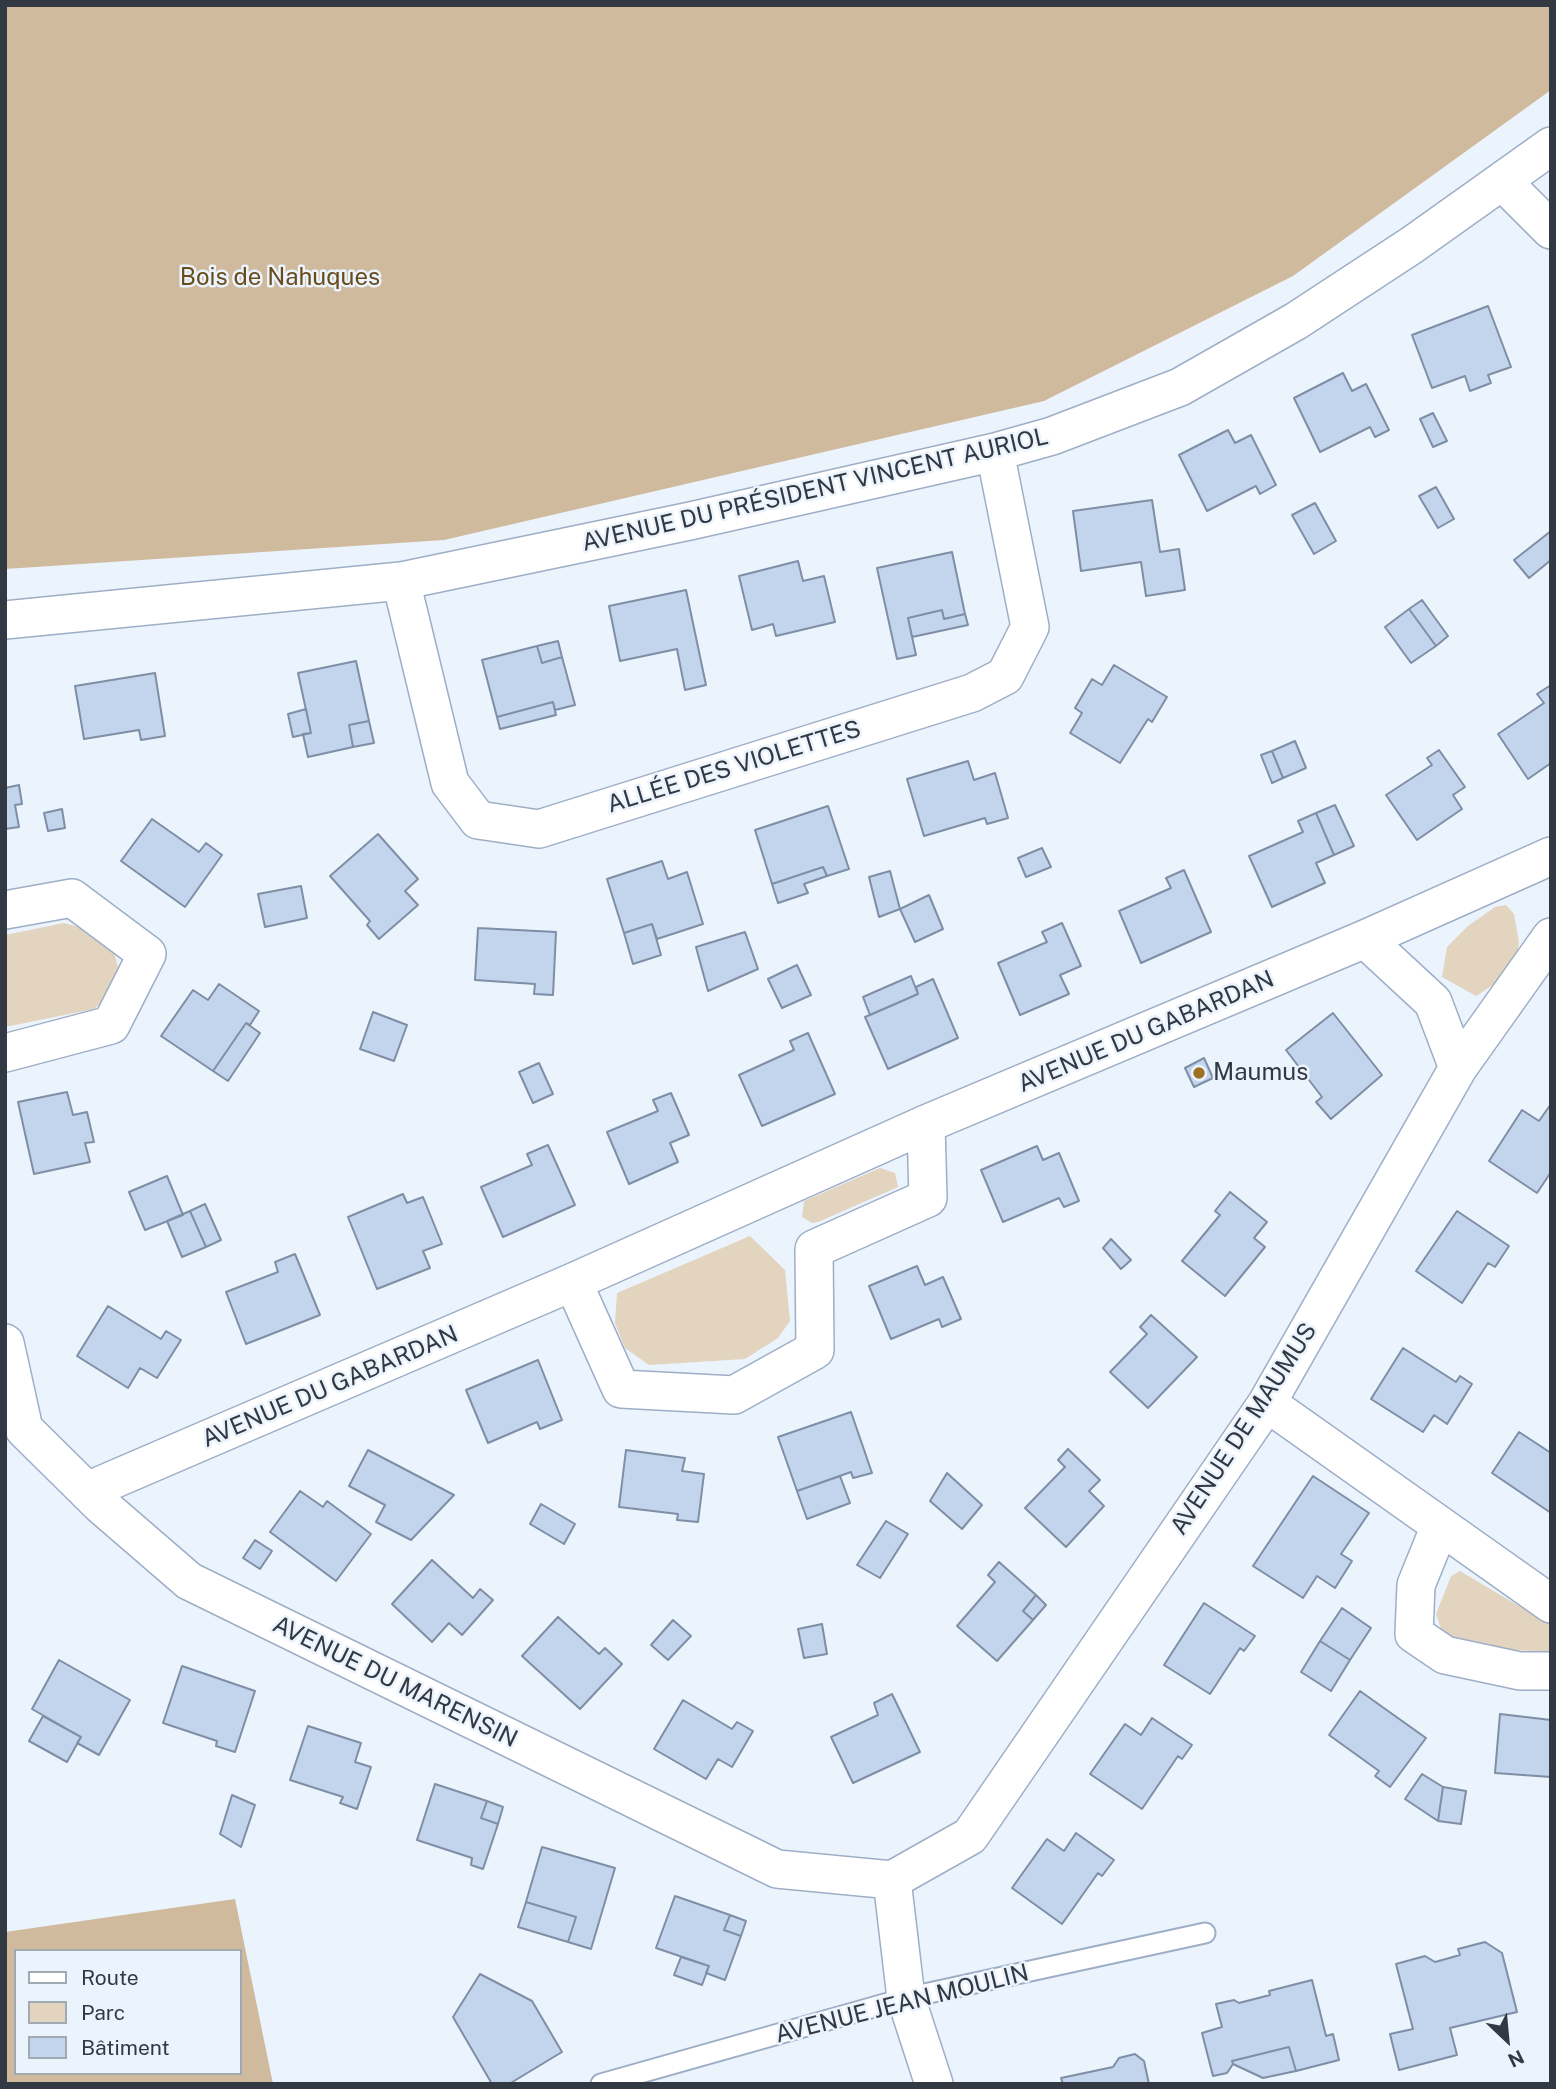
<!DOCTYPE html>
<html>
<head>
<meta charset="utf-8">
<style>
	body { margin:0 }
	#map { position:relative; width:1556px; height:2089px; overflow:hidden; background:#ebf3fd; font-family:"Public Sans",sans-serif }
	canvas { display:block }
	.frame { position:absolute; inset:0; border:7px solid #323943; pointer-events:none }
	.legend { position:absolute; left:14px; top:1949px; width:228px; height:126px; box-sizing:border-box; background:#ebf3fd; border:2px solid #a1a9b3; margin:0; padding:9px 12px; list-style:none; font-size:21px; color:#323943 }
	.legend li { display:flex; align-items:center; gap:14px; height:35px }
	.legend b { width:35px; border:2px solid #a1a9b3 }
	.north { position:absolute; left:1472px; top:2005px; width:70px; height:70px; -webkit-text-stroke:5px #ebf3fd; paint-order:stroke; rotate:154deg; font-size:19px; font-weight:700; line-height:28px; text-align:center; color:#323943 }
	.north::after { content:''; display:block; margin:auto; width:24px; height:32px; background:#323943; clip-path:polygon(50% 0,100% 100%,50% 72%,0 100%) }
</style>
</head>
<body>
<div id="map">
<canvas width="1556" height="2089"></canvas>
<div class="frame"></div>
<ul class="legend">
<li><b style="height:9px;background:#fff"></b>Route</li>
<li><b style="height:19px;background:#e3d4bf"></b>Parc</li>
<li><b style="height:19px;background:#c3d5ed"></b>Bâtiment</li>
</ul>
<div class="north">N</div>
</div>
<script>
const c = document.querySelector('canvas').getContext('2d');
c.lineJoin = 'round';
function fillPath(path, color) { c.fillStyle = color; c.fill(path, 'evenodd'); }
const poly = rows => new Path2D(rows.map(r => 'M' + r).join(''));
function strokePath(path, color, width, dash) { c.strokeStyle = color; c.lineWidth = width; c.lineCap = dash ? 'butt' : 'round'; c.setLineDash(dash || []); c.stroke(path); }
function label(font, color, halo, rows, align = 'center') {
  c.font = font + ' "Public Sans",sans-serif'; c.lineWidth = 5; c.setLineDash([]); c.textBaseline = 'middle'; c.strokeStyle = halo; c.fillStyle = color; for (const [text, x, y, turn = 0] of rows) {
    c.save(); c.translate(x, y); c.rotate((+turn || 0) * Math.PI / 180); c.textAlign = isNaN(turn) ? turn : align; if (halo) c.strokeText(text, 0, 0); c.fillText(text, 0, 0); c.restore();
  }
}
const green = poly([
	[1506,905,1514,914,1519,942,1517,958,1505,977,1476,996,1442,977,1447,947,1468,926,1495,907],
	[64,923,94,931,114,952,118,967,117,983,102,1002,94,1009,5,1027,5,935],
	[880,1168,895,1173,898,1187,818,1222,812,1223,802,1217,804,1201],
	[750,1236,785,1270,790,1321,778,1338,745,1359,649,1365,625,1348,615,1323,617,1293],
	[1460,1571,1551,1625,1551,1652,1484,1648,1445,1641,1436,1614,1451,1576]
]);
const forest = poly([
	[5,5,1551,5,1551,90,1293,276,1044,401,444,540,5,569],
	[235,1899,273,2084,5,2084,5,1932],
	[16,1951,240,1951,240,2073,16,2073]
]);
const building = poly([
	[1488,306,1511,367,1488,375,1491,383,1470,391,1465,376,1432,388,1412,335,1488,306],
	[1343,373,1352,391,1366,384,1389,430,1375,437,1370,427,1320,452,1294,398,1343,373],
	[1433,413,1447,441,1433,447,1420,419,1433,413],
	[1228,430,1235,443,1251,435,1276,485,1260,494,1256,486,1207,511,1179,455,1228,430],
	[1436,487,1454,519,1438,528,1419,496,1436,487],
	[1152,500,1160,552,1179,549,1185,590,1146,596,1141,562,1081,571,1073,511,1152,500],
	[1315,503,1336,541,1314,554,1292,515,1315,503],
	[1551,531,1551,560,1529,578,1514,560,1551,531],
	[952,552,965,614,944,619,942,610,908,618,916,655,897,659,877,568,952,552],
	[798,561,803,581,824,576,835,622,776,636,773,624,752,630,739,576,798,561],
	[686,590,706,685,685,690,677,649,620,661,609,606,686,590],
	[1422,600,1448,636,1436,646,1409,609,1422,600],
	[1409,609,1436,646,1411,663,1385,627,1409,609],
	[942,610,944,619,965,614,968,625,912,637,908,618,942,610],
	[558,641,562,657,542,663,537,646,558,641],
	[537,646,542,663,562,657,575,705,555,710,553,702,497,717,482,660,537,646],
	[356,661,369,721,349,725,353,747,308,757,303,734,311,733,298,673,356,661],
	[1114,665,1167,697,1152,722,1148,719,1120,763,1070,733,1082,713,1075,708,1092,679,1102,685,1114,665],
	[155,673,165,736,141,740,139,730,84,739,75,686,155,673],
	[1551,685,1551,763,1528,779,1498,734,1544,703,1537,694,1551,685],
	[553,702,556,715,500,729,497,717,553,702],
	[306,709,311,733,293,737,288,714,306,709],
	[369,721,374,743,353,747,349,725,369,721],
	[1295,741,1306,768,1283,778,1272,751,1295,741],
	[1439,750,1465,787,1453,795,1462,809,1417,840,1386,795,1432,765,1427,758,1439,750],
	[1272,751,1283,778,1272,783,1261,755,1272,751],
	[968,761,974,780,995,773,1008,818,987,824,985,818,924,836,907,779,968,761],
	[19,785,22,804,15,805,19,827,5,829,5,788,19,785],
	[1335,805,1354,846,1334,855,1316,813,1335,805],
	[828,806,849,869,827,876,823,867,772,884,755,830,828,806],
	[62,809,65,828,48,831,44,813,62,809],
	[1316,813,1334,855,1316,863,1325,883,1272,907,1249,856,1303,832,1298,821,1316,813],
	[152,819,199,852,206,843,222,855,185,907,121,861,152,819],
	[378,834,418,879,405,891,418,905,379,939,367,925,370,921,330,876,378,834],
	[1042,848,1051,867,1026,877,1018,858,1042,848],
	[662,861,668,879,687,872,703,924,657,939,652,924,624,933,607,879,662,861],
	[823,867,827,876,804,884,808,893,778,903,772,884,823,867],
	[1184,870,1211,932,1141,963,1119,911,1171,888,1166,878,1184,870],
	[890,871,900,909,879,917,869,877,890,871],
	[301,886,307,918,265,927,258,894,301,886],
	[929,895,943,929,915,942,900,909,929,895],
	[1062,923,1081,966,1060,975,1069,994,1020,1015,998,963,1047,942,1042,932,1062,923],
	[652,924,661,955,633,964,624,933,652,924],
	[478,928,556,932,553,995,534,994,535,984,475,980,478,928],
	[745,932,758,969,708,991,696,947,745,932],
	[797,965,811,995,782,1008,768,979,797,965],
	[911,976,918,994,870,1015,863,997,911,976],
	[933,979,958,1038,888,1069,865,1017,918,994,916,987,933,979],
	[219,984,259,1011,250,1025,246,1023,213,1071,161,1036,193,990,208,1000,219,984],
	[373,1012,407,1025,394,1061,360,1049,373,1012],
	[1333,1013,1382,1075,1331,1119,1316,1102,1322,1097,1286,1050,1333,1013],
	[246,1023,260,1033,228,1081,213,1071,246,1023],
	[808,1033,835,1094,762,1126,739,1075,794,1050,790,1041,808,1033],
	[1204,1058,1213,1078,1194,1087,1185,1068,1204,1058],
	[539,1063,553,1094,533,1103,519,1072,539,1063],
	[67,1092,73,1115,87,1112,94,1142,85,1143,90,1162,34,1174,18,1102,67,1092],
	[671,1093,689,1135,670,1143,678,1162,629,1184,607,1132,658,1111,653,1100,671,1093],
	[1551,1104,1551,1172,1537,1193,1489,1161,1522,1110,1539,1121,1551,1104],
	[548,1145,575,1205,503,1237,481,1187,532,1165,527,1154,548,1145],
	[1037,1146,1043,1160,1059,1153,1079,1201,1064,1207,1059,1198,1003,1222,981,1170,1037,1146],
	[167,1176,183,1215,145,1230,129,1192,167,1176],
	[1230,1192,1267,1222,1254,1238,1265,1247,1225,1296,1182,1261,1220,1215,1215,1211,1230,1192],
	[403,1194,407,1203,423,1197,442,1244,423,1251,430,1268,377,1289,348,1217,403,1194],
	[205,1204,221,1240,206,1247,190,1211,205,1204],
	[190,1211,206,1247,182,1257,167,1221,190,1211],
	[1457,1211,1509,1246,1495,1267,1488,1263,1462,1303,1416,1271,1457,1211],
	[1111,1239,1131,1260,1121,1269,1103,1248,1111,1239],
	[295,1254,320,1315,246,1344,226,1292,278,1272,275,1262,295,1254],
	[917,1266,925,1285,943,1277,961,1319,942,1327,939,1319,891,1339,869,1286,917,1266],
	[108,1306,161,1339,166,1331,181,1340,157,1378,140,1368,128,1388,77,1356,108,1306],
	[1151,1315,1197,1357,1148,1408,1110,1372,1147,1334,1140,1327,1151,1315],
	[1403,1348,1456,1382,1460,1376,1472,1384,1447,1424,1434,1415,1423,1432,1371,1399,1403,1348],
	[538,1360,562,1420,540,1429,537,1422,488,1443,466,1390,538,1360],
	[851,1412,872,1473,853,1478,851,1472,797,1491,778,1437,851,1412],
	[1519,1432,1551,1453,1551,1513,1492,1473,1519,1432],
	[1068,1449,1100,1480,1089,1491,1104,1506,1066,1547,1025,1508,1065,1467,1058,1460,1068,1449],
	[368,1450,454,1495,411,1540,376,1522,385,1505,349,1486,368,1450],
	[626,1450,685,1458,682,1471,704,1474,698,1522,677,1520,678,1514,619,1507,626,1450],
	[947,1473,982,1505,962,1529,930,1501,947,1473],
	[840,1476,850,1503,807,1519,797,1491,840,1476],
	[1313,1476,1369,1513,1341,1554,1352,1561,1335,1588,1317,1576,1303,1598,1253,1566,1313,1476],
	[300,1491,323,1507,327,1501,371,1534,336,1581,270,1532,300,1491],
	[541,1504,575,1524,564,1544,530,1524,541,1504],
	[886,1521,908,1534,880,1578,857,1565,886,1521],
	[255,1540,272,1551,260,1569,243,1558,255,1540],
	[432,1560,473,1598,480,1589,493,1600,462,1635,449,1623,432,1642,392,1604,432,1560],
	[999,1562,1036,1595,1023,1611,1033,1620,997,1661,957,1626,995,1582,988,1575,999,1562],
	[1036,1595,1046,1605,1033,1620,1023,1611,1036,1595],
	[1204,1603,1255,1636,1244,1651,1240,1648,1210,1694,1164,1665,1204,1603],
	[1342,1608,1371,1628,1350,1660,1320,1641,1342,1608],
	[558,1617,599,1654,605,1648,622,1664,580,1709,522,1656,558,1617],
	[673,1620,691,1636,668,1660,651,1645,673,1620],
	[822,1624,827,1654,804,1658,798,1629,822,1624],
	[1320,1641,1350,1660,1331,1691,1301,1672,1320,1641],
	[59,1660,130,1700,99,1755,77,1743,81,1737,32,1709,59,1660],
	[182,1666,255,1691,235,1752,216,1746,217,1741,163,1723,182,1666],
	[1360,1691,1426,1738,1390,1787,1375,1776,1379,1771,1329,1735,1360,1691],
	[892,1694,920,1752,853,1783,831,1737,878,1715,874,1703,892,1694],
	[683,1700,732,1729,737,1722,753,1731,732,1767,718,1759,706,1779,654,1749,683,1700],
	[1500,1714,1551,1720,1551,1777,1495,1773,1500,1714],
	[43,1716,81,1737,67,1762,29,1741,43,1716],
	[1152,1718,1192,1745,1182,1759,1178,1756,1142,1809,1090,1774,1125,1724,1141,1735,1152,1718],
	[308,1726,361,1743,355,1762,371,1767,357,1809,340,1803,343,1797,290,1780,308,1726],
	[1422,1774,1443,1787,1438,1821,1405,1799,1422,1774],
	[435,1784,487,1801,481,1818,498,1824,483,1869,471,1865,472,1858,417,1840,435,1784],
	[1443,1787,1466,1791,1461,1824,1438,1821,1443,1787],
	[232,1795,255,1805,241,1847,220,1834,232,1795],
	[487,1801,503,1807,498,1824,481,1818,487,1801],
	[1076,1833,1114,1860,1102,1876,1098,1873,1062,1924,1012,1888,1047,1839,1064,1851,1076,1833],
	[542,1847,615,1868,591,1949,568,1942,576,1917,526,1902,542,1847],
	[675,1896,730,1915,724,1930,741,1936,725,1980,706,1973,709,1966,656,1948,675,1896],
	[526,1902,576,1917,568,1942,518,1927,526,1902],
	[730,1915,746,1921,741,1936,724,1930,730,1915],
	[1485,1942,1502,1953,1517,2012,1450,2028,1457,2055,1399,2070,1390,2034,1413,2029,1396,1964,1425,1956,1435,1962,1460,1955,1458,1949,1485,1942],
	[681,1957,709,1966,702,1985,674,1975,681,1957],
	[480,1974,532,2001,562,2052,509,2084,492,2084,453,2017,480,1974],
	[1312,1980,1326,2036,1333,2034,1339,2060,1296,2071,1289,2047,1232,2061,1233,2064,1227,2073,1213,2076,1202,2033,1222,2027,1216,2004,1234,2000,1239,2003,1270,1995,1269,1991,1312,1980],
	[1289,2047,1296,2071,1263,2078,1233,2064,1232,2061,1289,2047],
	[1135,2054,1144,2061,1149,2084,1063,2084,1061,2078,1113,2067,1119,2058,1135,2054]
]);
const lane = poly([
	[601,2084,906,1998,1205,1933]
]);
const street = poly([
	[1502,181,1551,230],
	[401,581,450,783,478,820,539,829,972,693,1005,676,1030,627,995,452],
	[5,620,401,581,690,521,995,452,1052,436,1180,387,1296,321,1412,245,1551,146],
	[5,910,72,898,147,954,111,1025,5,1053],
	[1365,939,1433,1002,1458,1068],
	[573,1282,621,1389,734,1395,815,1350,814,1249,928,1198,926,1124],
	[5,1343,24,1429,101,1505,189,1581,777,1869,892,1880],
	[1267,1403,1551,1604],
	[87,1491,573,1282,926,1124,1365,939,1551,856],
	[1440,1526,1416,1585,1414,1634,1445,1655,1520,1671,1551,1671],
	[892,1880,970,1836,1267,1403,1458,1068,1551,937],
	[892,1880,906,1998,934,2084]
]);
const markers = [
	[1199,1073,7,"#9e7021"]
];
const parkNames = [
	["Bois de Nahuques",280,278]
];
const streetNames = [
	["AVENUE DU PRÉSIDENT VINCENT AURIOL",815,490,-13],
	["ALLÉE DES VIOLETTES",734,767,-17],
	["AVENUE DU GABARDAN",1146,1032,-23],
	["AVENUE DU GABARDAN",330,1387,-23],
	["AVENUE DE MAUMUS",1244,1429,-57],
	["AVENUE DU MARENSIN",395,1682,26],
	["AVENUE JEAN MOULIN",902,2004,-14]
];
const poiNames = [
	["Maumus",1213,1073]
];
fillPath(green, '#e3d4bf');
fillPath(forest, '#cfba9d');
fillPath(building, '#c3d5ed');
strokePath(building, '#7e8ea5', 2);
strokePath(lane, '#9eaec6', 23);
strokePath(street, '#9eaec6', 40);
strokePath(lane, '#fff', 19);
strokePath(street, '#fff', 37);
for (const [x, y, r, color] of markers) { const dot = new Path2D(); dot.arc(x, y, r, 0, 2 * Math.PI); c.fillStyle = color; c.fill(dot); strokePath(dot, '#ebf3fd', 2.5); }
label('24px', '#694b1a', '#ebf3fd', parkNames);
label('24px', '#323943', '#ebf3fd', streetNames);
label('24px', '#323943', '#ebf3fd', poiNames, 'left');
</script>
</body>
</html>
